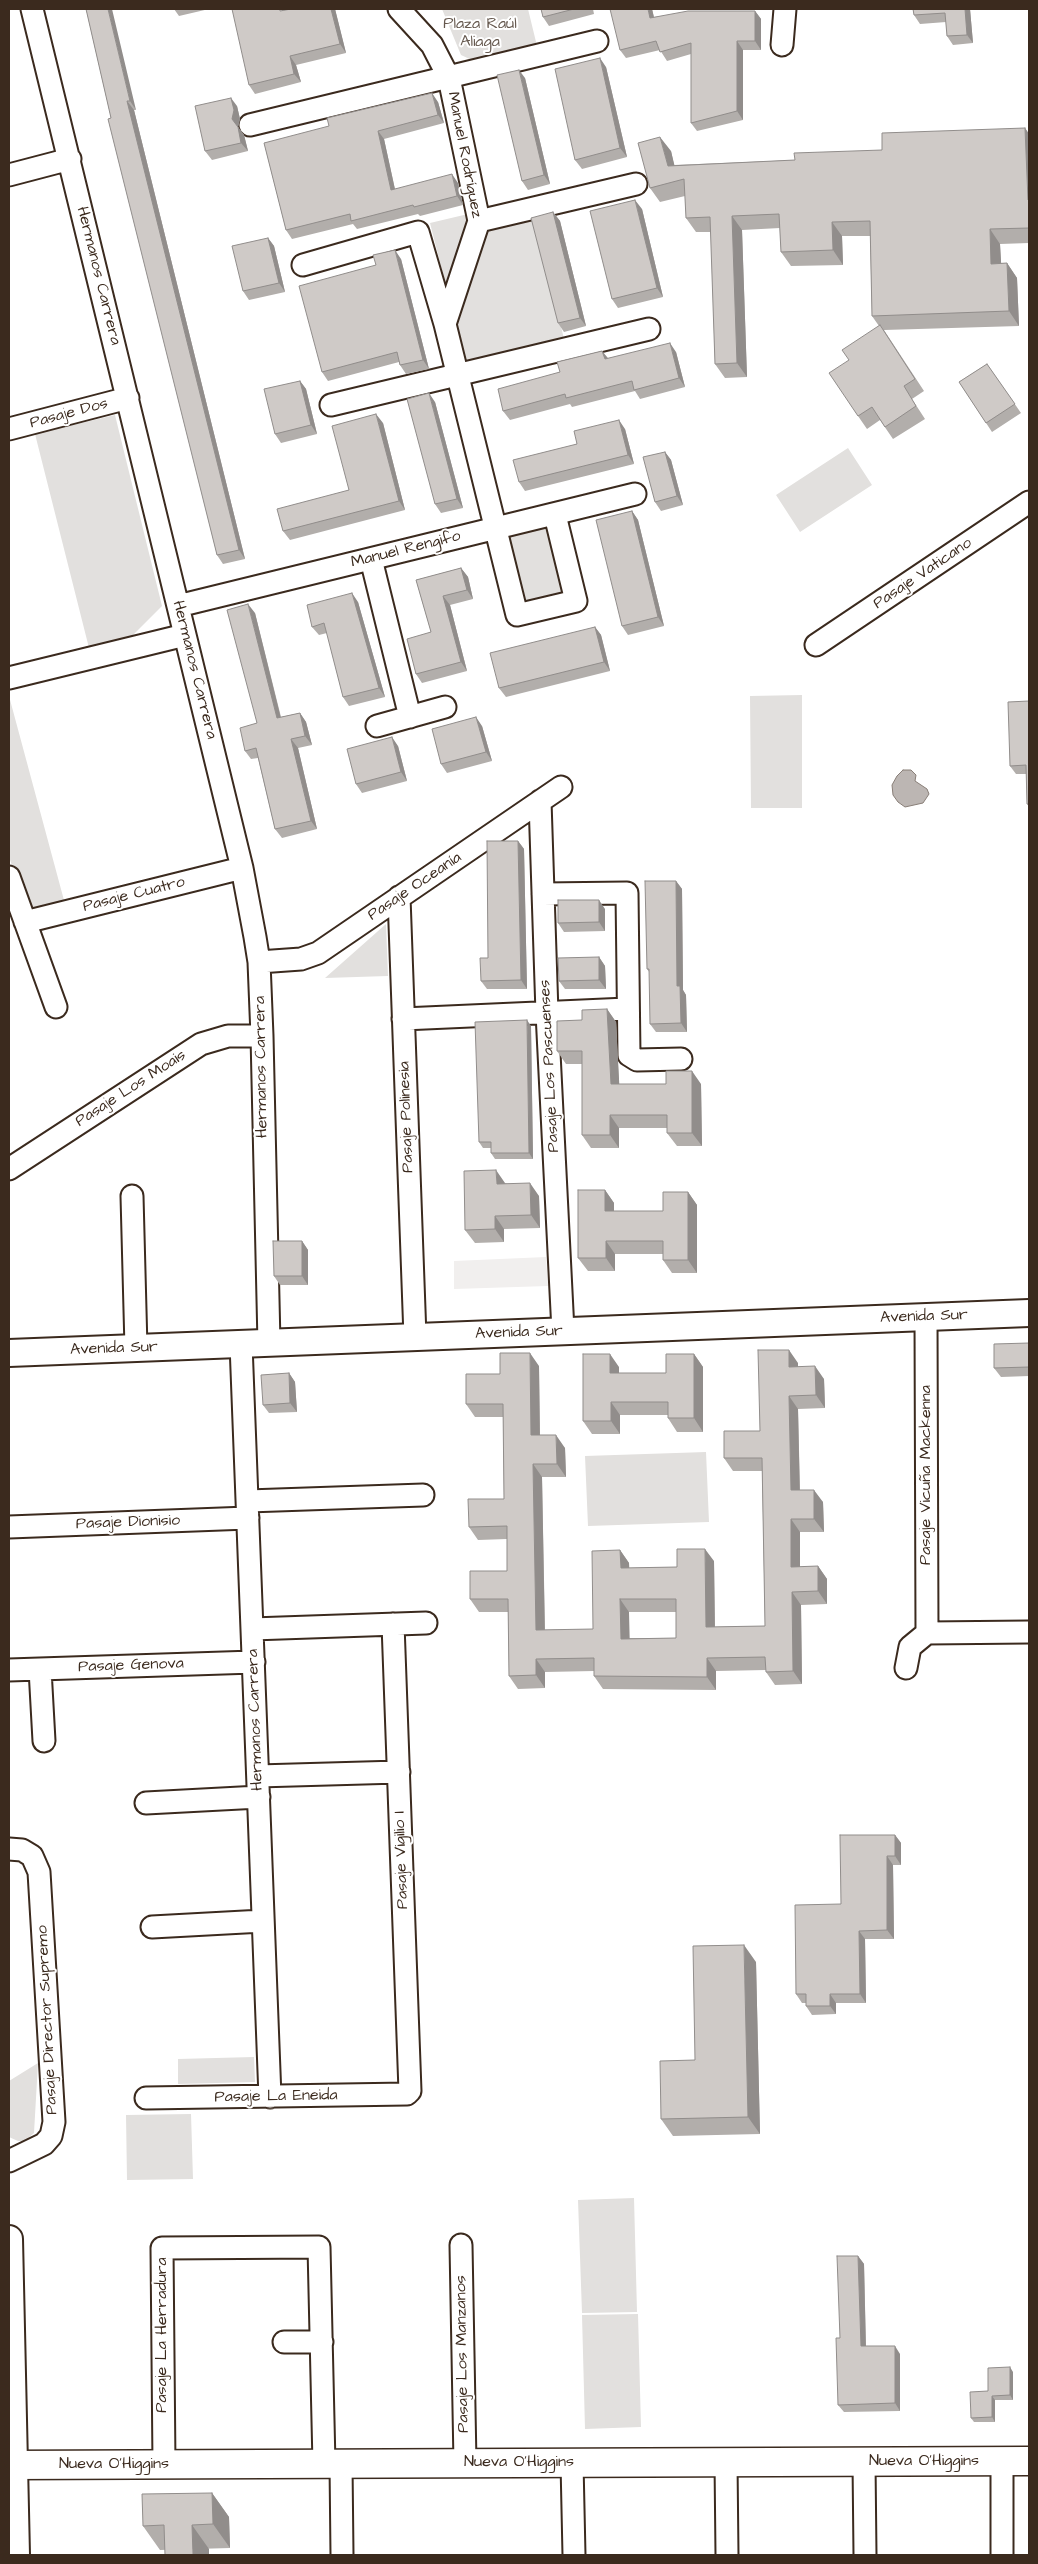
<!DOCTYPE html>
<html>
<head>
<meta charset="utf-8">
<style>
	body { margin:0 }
	#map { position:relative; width:1038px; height:2564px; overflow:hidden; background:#fff; font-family:"Architects Daughter",sans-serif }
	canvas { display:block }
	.frame { position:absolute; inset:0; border:10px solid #3b2a1e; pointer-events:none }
</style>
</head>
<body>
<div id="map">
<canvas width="1038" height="2564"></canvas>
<div class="frame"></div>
</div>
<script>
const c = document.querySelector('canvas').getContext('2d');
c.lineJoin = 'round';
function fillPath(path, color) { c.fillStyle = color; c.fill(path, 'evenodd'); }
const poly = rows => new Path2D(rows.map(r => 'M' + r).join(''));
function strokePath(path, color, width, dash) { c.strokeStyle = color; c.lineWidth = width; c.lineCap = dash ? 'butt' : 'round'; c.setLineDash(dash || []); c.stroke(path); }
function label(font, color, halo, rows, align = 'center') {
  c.font = font + ' "Architects Daughter",sans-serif'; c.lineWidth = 4; c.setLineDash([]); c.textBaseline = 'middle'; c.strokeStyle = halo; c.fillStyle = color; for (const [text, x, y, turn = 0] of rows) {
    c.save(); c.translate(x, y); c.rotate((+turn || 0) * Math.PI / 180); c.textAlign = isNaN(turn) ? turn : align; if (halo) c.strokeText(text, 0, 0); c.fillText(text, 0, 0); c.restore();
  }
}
const built = poly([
	[546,1257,548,1286,454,1289,454,1261]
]);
const green = poly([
	[442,9,528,9,537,46,476,62,461,55],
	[468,214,471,225,448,294,430,223],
	[535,219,564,339,466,363,455,321,484,232],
	[115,415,162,606,130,638,89,648,35,434],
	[848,448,872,485,800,532,776,495],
	[550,526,568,597,522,608,504,536],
	[802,695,802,808,751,808,750,696],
	[9,696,65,904,29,914,9,857],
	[386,924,388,976,325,978],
	[706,1452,709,1522,588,1526,585,1456],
	[254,2057,255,2082,178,2084,178,2059],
	[38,2063,34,2133,25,2141,18,2141,9,2137,9,2081],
	[191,2114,193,2179,127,2180,126,2115],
	[634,2198,637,2312,582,2313,578,2200],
	[638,2314,641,2427,585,2429,582,2315]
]);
const water = poly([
	[903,770,911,770,916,775,915,781,927,789,929,794,923,803,905,807,898,802,893,795,892,785,897,776,903,770]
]);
const minor = poly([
	[32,9,242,868,255,937,259,962,262,1036,269,1343],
	[399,9,432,45,449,78,479,221,445,324,517,615,576,601,555,515],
	[782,45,785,9],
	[250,125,597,41],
	[9,175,70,159],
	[479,221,636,184],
	[303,265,418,232,445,324],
	[331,405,649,329],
	[9,429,128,398],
	[371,559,410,717],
	[178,606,635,494],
	[816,645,1029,502],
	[9,678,185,635],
	[377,726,445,707],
	[540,801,547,1013,563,1331],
	[9,877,56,1007],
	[543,894,627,893,629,1055,637,1060,681,1059],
	[399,897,415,1337],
	[25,922,242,868],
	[259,962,301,959,318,953,561,787],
	[403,1019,627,1009],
	[9,1169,201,1044,228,1036,262,1036],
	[132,1196,136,1348],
	[926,1317,927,1633],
	[241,1344,270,2097],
	[248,1501,423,1495],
	[9,1527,248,1518],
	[252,1629,426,1623],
	[906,1668,910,1647,927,1633,1029,1632],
	[40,1669,44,1741],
	[9,1670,254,1662],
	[258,1776,399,1772],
	[146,1803,259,1797],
	[9,1849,22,1850,32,1856,39,1872,54,2122,51,2136,44,2144,9,2161],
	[152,1927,263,1921],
	[146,2098,407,2094,410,2091,393,1624],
	[461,2245,465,2463],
	[284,2342,322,2342],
	[1002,2461,1002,2555],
	[726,2462,727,2555],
	[864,2462,865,2555],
	[572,2463,574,2555],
	[341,2464,342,2555],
	[164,2465,162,2248,319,2247,324,2464]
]);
const tertiary = poly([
	[9,1353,1029,1313],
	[9,2239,16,2555]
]);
const secondary = poly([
	[9,2465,1029,2461]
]);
const wall = poly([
	[86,9,136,110,134,110,245,559,223,564,217,555,111,118],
	[174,9,209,9,179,16],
	[291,9,335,9,346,53,296,65,301,82,255,94,249,85,284,10],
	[541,9,593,9,594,14,549,26,543,17],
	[652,9,654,17,755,11,761,19,761,50,743,50,743,120,697,131,691,123,691,54,667,61,660,50,626,58,620,50],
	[913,9,970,9,973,43,953,45,947,36,946,22,920,24,914,15],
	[606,67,627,157,582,169,575,160],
	[525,78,550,184,528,190,522,181],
	[438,102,444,123,384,139,395,189,458,183,463,205,420,216,418,214,357,229,353,224,292,239,286,230,264,143],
	[237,106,240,119,238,127,244,135,248,151,212,160,205,151],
	[1025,128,1029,134,1029,243,1000,244,1001,263,1007,263,1017,278,1019,326,884,330,924,391,912,399,925,419,893,439,880,420,867,429,858,416,849,360,879,326,872,316,870,236,842,236,843,265,791,266,781,252,780,228,742,230,747,377,725,378,715,364,711,232,696,232,686,218,685,196,660,202,650,188,671,151,674,165,795,160,882,150],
	[642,209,663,297,618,308,612,299],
	[553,212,560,221,586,326,564,332,558,323],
	[268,238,274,246,285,292,249,300,243,291],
	[401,259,429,369,406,374,400,365,399,362,328,381,322,372],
	[602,351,608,358,676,352,685,387,640,399,635,391,572,407,570,404,510,420,503,411,560,372],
	[987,364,1021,413,992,432,959,382],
	[300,381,306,389,317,434,281,443,275,434],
	[435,402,463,508,441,513,435,504],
	[383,423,405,510,290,540,283,531,349,490],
	[625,429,634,464,525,491,519,482,577,444],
	[665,452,671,460,683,505,661,511,655,502],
	[632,511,638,520,664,626,628,635,622,626],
	[461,568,468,577,473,599,450,605,467,671,422,683,416,674,431,632,416,580],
	[358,602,385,697,349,706,343,697,327,633,319,635,312,627],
	[255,613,281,717,300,713,306,722,312,745,298,748,317,829,282,838,275,829,258,758,251,759,245,751,257,723],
	[595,627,601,635,610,671,506,697,499,688],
	[1029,701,1029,807,1027,804,1026,774,1016,774,1010,766],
	[482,726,492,761,447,773,441,764],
	[398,746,407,781,362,793,356,784],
	[518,841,524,849,527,989,487,989,481,981,488,958],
	[676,881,682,889,683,990,686,995,687,1032,656,1032,650,1024,650,973,647,969],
	[605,909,605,931,564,932,558,923],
	[599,957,605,966,606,989,565,989,559,981],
	[607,1009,616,1022,619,1084,701,1084,702,1146,677,1146,667,1133,667,1128,619,1128,619,1148,591,1148,582,1135,582,1064,566,1064,557,1051,582,1020],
	[531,1026,533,1159,495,1159,491,1153,491,1148,483,1148,479,1142],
	[505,1183,539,1196,540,1228,504,1229,504,1242,475,1243,465,1230],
	[605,1190,614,1203,614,1211,663,1211,688,1192,697,1205,697,1273,672,1273,663,1260,663,1254,615,1254,615,1271,588,1271,578,1258],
	[302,1241,308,1250,308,1285,280,1285,274,1276],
	[1029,1343,1029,1376,1001,1377,994,1368],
	[694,1354,703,1367,703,1432,677,1432,668,1418,668,1415,620,1415,620,1434,592,1434,583,1421,619,1367,619,1373,666,1373],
	[798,1363,798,1367,824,1379,825,1408,798,1409,800,1490,823,1502,824,1532,800,1532,800,1567,818,1566,827,1579,827,1604,801,1605,802,1684,775,1685,766,1672,766,1670,716,1671,716,1690,603,1689,594,1676,594,1671,545,1672,545,1688,518,1689,509,1676,508,1612,479,1612,470,1599,507,1571,507,1539,478,1540,469,1527,504,1499,503,1417,475,1417,466,1404,500,1374,539,1366,540,1435,565,1448,566,1477,542,1477,545,1630,593,1629,620,1550,629,1563,629,1568,677,1567,714,1561,715,1627,765,1626,762,1471,733,1471,724,1458,760,1431],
	[629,1612,676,1612,676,1638,629,1638],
	[289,1373,295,1382,297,1412,269,1413,263,1405],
	[895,1835,901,1843,901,1865,893,1865,894,1939,865,1939,866,2003,836,2003,836,2014,812,2015,806,2006,806,2003,802,2003,796,1994,841,1904],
	[756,1962,760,2134,673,2136,661,2119,695,2060],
	[858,2256,864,2264,866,2346,900,2354,900,2411,844,2412,838,2405,840,2338],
	[1013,2372,1013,2400,995,2400,995,2422,974,2422,971,2418,988,2391],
	[212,2493,229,2517,230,2548,160,2550,143,2526]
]);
const shadedWall = poly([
	[108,9,112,9,136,110,130,101],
	[331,9,335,9,346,53,340,44],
	[648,9,652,9,656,27,650,18],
	[965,9,970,9,973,43,967,35],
	[755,11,761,19,761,50,755,41],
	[737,41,743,50,743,120,737,111],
	[290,56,296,65,301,82,294,74],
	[600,58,606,67,627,157,620,148],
	[519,70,525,78,550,184,544,175],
	[432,93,438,102,444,123,438,115],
	[231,98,237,106,240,119,238,127,244,135,248,151,241,143,232,119],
	[127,101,134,110,245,559,239,550],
	[1025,128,1029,134,1029,202,1028,200],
	[378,131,384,139,397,199,391,190],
	[660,137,671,151,678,180,668,166],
	[452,174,458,183,463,205,457,196],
	[635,200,642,209,663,297,657,288],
	[553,212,560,221,586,326,580,318],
	[732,216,742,230,747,377,737,363],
	[832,222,842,236,843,265,833,250],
	[990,229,1000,244,1002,278,991,264],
	[268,238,274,246,285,292,279,283],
	[395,250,401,259,429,369,423,360],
	[1007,263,1017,278,1019,326,1009,311],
	[670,343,676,352,685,387,679,378],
	[602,351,609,360,605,359],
	[300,381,306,389,317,434,311,425],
	[429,393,435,402,463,508,457,499],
	[376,414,383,423,405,510,399,501],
	[619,420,625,429,634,464,628,455],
	[665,452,671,460,683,505,677,496],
	[632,511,638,520,664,626,658,617],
	[461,568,468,577,473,599,467,590],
	[352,593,358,602,385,697,379,688],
	[443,596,450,605,467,671,461,662],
	[248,604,255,613,283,727,277,718],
	[595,627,601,635,610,671,604,662],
	[300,713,306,722,312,745,305,736],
	[476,717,482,726,492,761,486,752],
	[392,737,398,746,407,781,401,772],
	[291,739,298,748,317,829,311,821],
	[518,841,524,849,527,989,521,980],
	[676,881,682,889,683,990,686,995,687,1032,681,1023,677,986],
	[599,900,605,909,605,931,599,922],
	[599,957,605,966,606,989,599,980],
	[607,1009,616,1022,620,1098,611,1084],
	[527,1020,531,1026,533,1159,529,1153],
	[692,1071,701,1084,702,1146,692,1133],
	[610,1115,619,1128,619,1148,610,1135],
	[496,1170,505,1183,506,1197,497,1184],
	[530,1183,539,1196,540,1228,531,1215],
	[605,1190,614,1203,614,1224,605,1211],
	[688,1192,697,1205,697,1273,688,1260],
	[495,1216,504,1229,504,1242,495,1229],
	[302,1241,308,1250,308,1285,302,1276],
	[606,1241,615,1254,615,1271,606,1258],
	[789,1350,798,1363,798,1380,789,1367],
	[530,1353,539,1366,540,1448,531,1435],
	[610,1354,619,1367,619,1386,610,1373],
	[694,1354,703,1367,703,1432,694,1418],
	[815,1366,824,1379,825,1408,816,1395],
	[289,1373,295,1382,297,1412,290,1403],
	[789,1396,798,1409,800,1503,791,1490],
	[611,1402,620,1415,620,1434,611,1421],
	[556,1435,565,1448,566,1477,557,1464],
	[533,1464,542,1477,545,1643,536,1630],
	[814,1490,823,1502,824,1532,814,1519],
	[791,1519,800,1532,800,1580,791,1567],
	[705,1549,714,1561,715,1640,706,1627],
	[620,1550,629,1563,630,1581,621,1568],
	[818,1566,827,1579,827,1604,818,1591],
	[792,1592,801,1605,802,1684,793,1671],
	[620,1599,629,1612,630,1652,621,1639],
	[707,1658,716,1671,716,1690,707,1677],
	[536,1659,545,1672,545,1688,536,1675],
	[895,1835,901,1843,901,1865,895,1856],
	[887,1856,893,1865,894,1939,887,1930],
	[859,1931,865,1939,866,2003,860,1994],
	[744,1945,756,1962,760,2134,748,2117],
	[830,1994,836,2003,836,2014,830,2006],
	[858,2256,864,2264,866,2354,861,2346],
	[895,2346,900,2354,900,2411,895,2403],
	[1010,2367,1013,2372,1013,2400,1010,2395],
	[992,2396,995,2400,995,2422,992,2417],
	[212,2493,229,2517,230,2548,213,2524],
	[192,2525,209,2549,209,2555,193,2555]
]);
const building = poly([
	[86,9,108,9,130,101,127,101,239,550,217,555,108,119,111,118,86,9],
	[232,9,280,9,280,11,291,9,331,9,340,44,290,56,294,74,249,85,232,9],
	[541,9,574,9,543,17,541,9],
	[610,9,648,9,650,18,688,11,755,11,755,41,737,41,737,111,691,123,691,43,660,52,656,41,620,50,610,9],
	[913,9,965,9,967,35,947,36,945,13,914,15,913,9],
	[600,58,620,148,575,160,555,69,600,58],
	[519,70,544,175,522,181,497,75,519,70],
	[432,93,438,115,378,131,391,190,452,174,457,196,414,207,413,205,351,221,350,214,286,230,264,143,329,126,327,118,432,93],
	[231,98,234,110,232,119,238,127,241,143,205,151,195,106,231,98],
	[1025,128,1028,200,1029,199,1029,228,990,229,991,264,1007,263,1009,311,872,316,870,221,832,222,833,250,781,252,779,214,732,216,737,363,715,364,710,217,686,218,684,179,650,188,638,143,660,137,668,166,795,160,794,153,882,150,882,133,1025,128],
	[635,200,657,288,612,299,590,211,635,200],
	[553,212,580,318,558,323,531,218,553,212],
	[268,238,279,283,243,291,232,246,268,238],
	[395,250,423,360,400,365,397,352,322,372,299,286,376,265,373,255,395,250],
	[880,325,915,379,904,386,916,406,885,427,872,407,858,416,829,373,849,360,842,350,880,325],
	[670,343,679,378,634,390,632,381,566,398,565,394,503,411,498,389,560,372,557,362,602,351,605,359,670,343],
	[987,364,1015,404,986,423,959,382,987,364],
	[300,381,311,425,275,434,264,389,300,381],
	[429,393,457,499,435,504,407,399,429,393],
	[376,414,399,501,283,531,277,509,349,490,332,426,376,414],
	[619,420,628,455,519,482,513,460,577,444,574,431,619,420],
	[665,452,677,496,655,502,643,457,665,452],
	[632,511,658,617,622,626,596,520,632,511],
	[461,568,467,590,443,596,461,662,416,674,407,639,431,632,416,580,461,568],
	[352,593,379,688,343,697,324,623,312,627,307,605,352,593],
	[248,604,277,718,300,713,305,736,291,739,311,821,275,829,256,748,245,751,240,728,257,723,227,610,248,604],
	[595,627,604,662,499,688,490,653,595,627],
	[1029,701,1029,804,1027,804,1026,765,1010,766,1008,702,1029,701],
	[476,717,486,752,441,764,432,729,476,717],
	[392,737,401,772,356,784,347,749,392,737],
	[487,841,518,841,521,980,481,981,480,958,488,958,487,841],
	[645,881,676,881,677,986,680,986,681,1023,650,1024,649,969,647,969,645,881],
	[558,900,599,900,599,922,558,923,558,900],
	[599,957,599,980,559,981,558,958,599,957],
	[607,1009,611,1084,666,1084,666,1071,692,1071,692,1133,667,1133,667,1115,610,1115,610,1135,582,1135,582,1051,557,1051,557,1021,582,1020,582,1010,607,1009],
	[527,1020,529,1153,491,1153,491,1142,479,1142,475,1022,527,1020],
	[496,1170,497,1184,530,1183,531,1215,495,1216,495,1229,465,1230,464,1171,496,1170],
	[578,1190,605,1190,605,1211,663,1211,663,1192,688,1192,688,1260,663,1260,663,1241,606,1241,606,1258,578,1258,578,1190],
	[273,1241,302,1241,302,1276,274,1276,273,1241],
	[1029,1343,1029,1367,994,1368,994,1344,1029,1343],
	[758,1350,789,1350,789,1367,815,1366,816,1395,789,1396,791,1490,814,1490,814,1519,791,1519,791,1567,818,1566,818,1591,792,1592,793,1671,766,1672,765,1657,707,1658,707,1677,594,1676,594,1658,536,1659,536,1675,509,1676,508,1599,470,1599,470,1571,507,1571,507,1526,469,1527,468,1499,504,1499,503,1404,466,1404,466,1374,500,1374,500,1353,530,1353,531,1435,556,1435,557,1464,533,1464,536,1630,593,1629,592,1551,620,1550,621,1568,677,1567,677,1549,705,1549,706,1627,765,1626,762,1458,724,1458,724,1431,760,1431,758,1350],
	[620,1599,676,1599,676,1638,621,1639,620,1599],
	[583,1354,610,1354,610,1373,666,1373,666,1354,694,1354,694,1418,668,1418,668,1402,611,1402,611,1421,583,1421,583,1354],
	[289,1373,290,1403,263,1405,261,1375,289,1373],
	[840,1835,895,1835,895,1856,887,1856,887,1930,859,1931,860,1994,830,1994,830,2006,806,2006,806,1994,796,1994,795,1905,841,1904,840,1835],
	[744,1945,748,2117,661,2119,660,2061,695,2060,693,1946,744,1945],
	[837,2256,858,2256,861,2346,895,2346,895,2403,838,2405,836,2338,840,2338,837,2256],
	[1010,2367,1010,2395,992,2396,992,2417,971,2418,970,2392,988,2391,988,2368,1010,2367],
	[212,2493,213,2524,192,2525,193,2555,165,2555,164,2525,143,2526,142,2494,212,2493]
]);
const parkNames = [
	["Plaza Raúl",480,25],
	["Aliaga",480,43]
];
const streetNames = [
	["Manuel Rodríguez",464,155,79],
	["Hermanos Carrera",98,276,76],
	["Pasaje Dos",69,414,-15],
	["Manuel Rengifo",406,550,-14],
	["Pasaje Vaticano",923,574,-34],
	["Hermanos Carrera",194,670,76],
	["Pasaje Oceanía",415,887,-34],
	["Pasaje Cuatro",134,895,-14],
	["Pasaje Los Pascuenses",550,1066,-93],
	["Hermanos Carrera",262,1067,-91],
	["Pasaje Los Moais",131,1089,-33],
	["Pasaje Polinesia",407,1117,-92],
	["Avenida Sur",924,1317,-2],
	["Avenida Sur",519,1333,-2],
	["Avenida Sur",114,1349,-2],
	["Pasaje Vicuña Mackenna",927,1475,-90],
	["Pasaje Dionisio",128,1523,-2],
	["Pasaje Genova",131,1666,-2],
	["Hermanos Carrera",256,1720,-92],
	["Pasaje Vigilio I",402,1860,-92],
	["Pasaje Director Supremo",48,2020,-93],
	["Pasaje La Eneida",276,2097,-1],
	["Pasaje La Herradura",163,2335,-90],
	["Pasaje Los Manzanos",463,2354,-91],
	["Nueva O'Higgins",924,2462],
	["Nueva O'Higgins",519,2463],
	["Nueva O'Higgins",114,2465]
];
fillPath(built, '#f1efee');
fillPath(green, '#e2e0de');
fillPath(water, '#bcb6b3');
strokePath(water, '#887e77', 1);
strokePath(minor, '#3b2a1e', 25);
strokePath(tertiary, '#3b2a1e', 30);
strokePath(secondary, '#3b2a1e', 31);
strokePath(minor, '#fff', 21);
strokePath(tertiary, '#fff', 26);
strokePath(secondary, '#fff', 28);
fillPath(wall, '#b2aeab');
fillPath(shadedWall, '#918d8b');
fillPath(building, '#cfcac7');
strokePath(building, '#918d8b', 1);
label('16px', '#65584e', '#fff', parkNames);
label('16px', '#3b2a1e', '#fff', streetNames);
</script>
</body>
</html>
